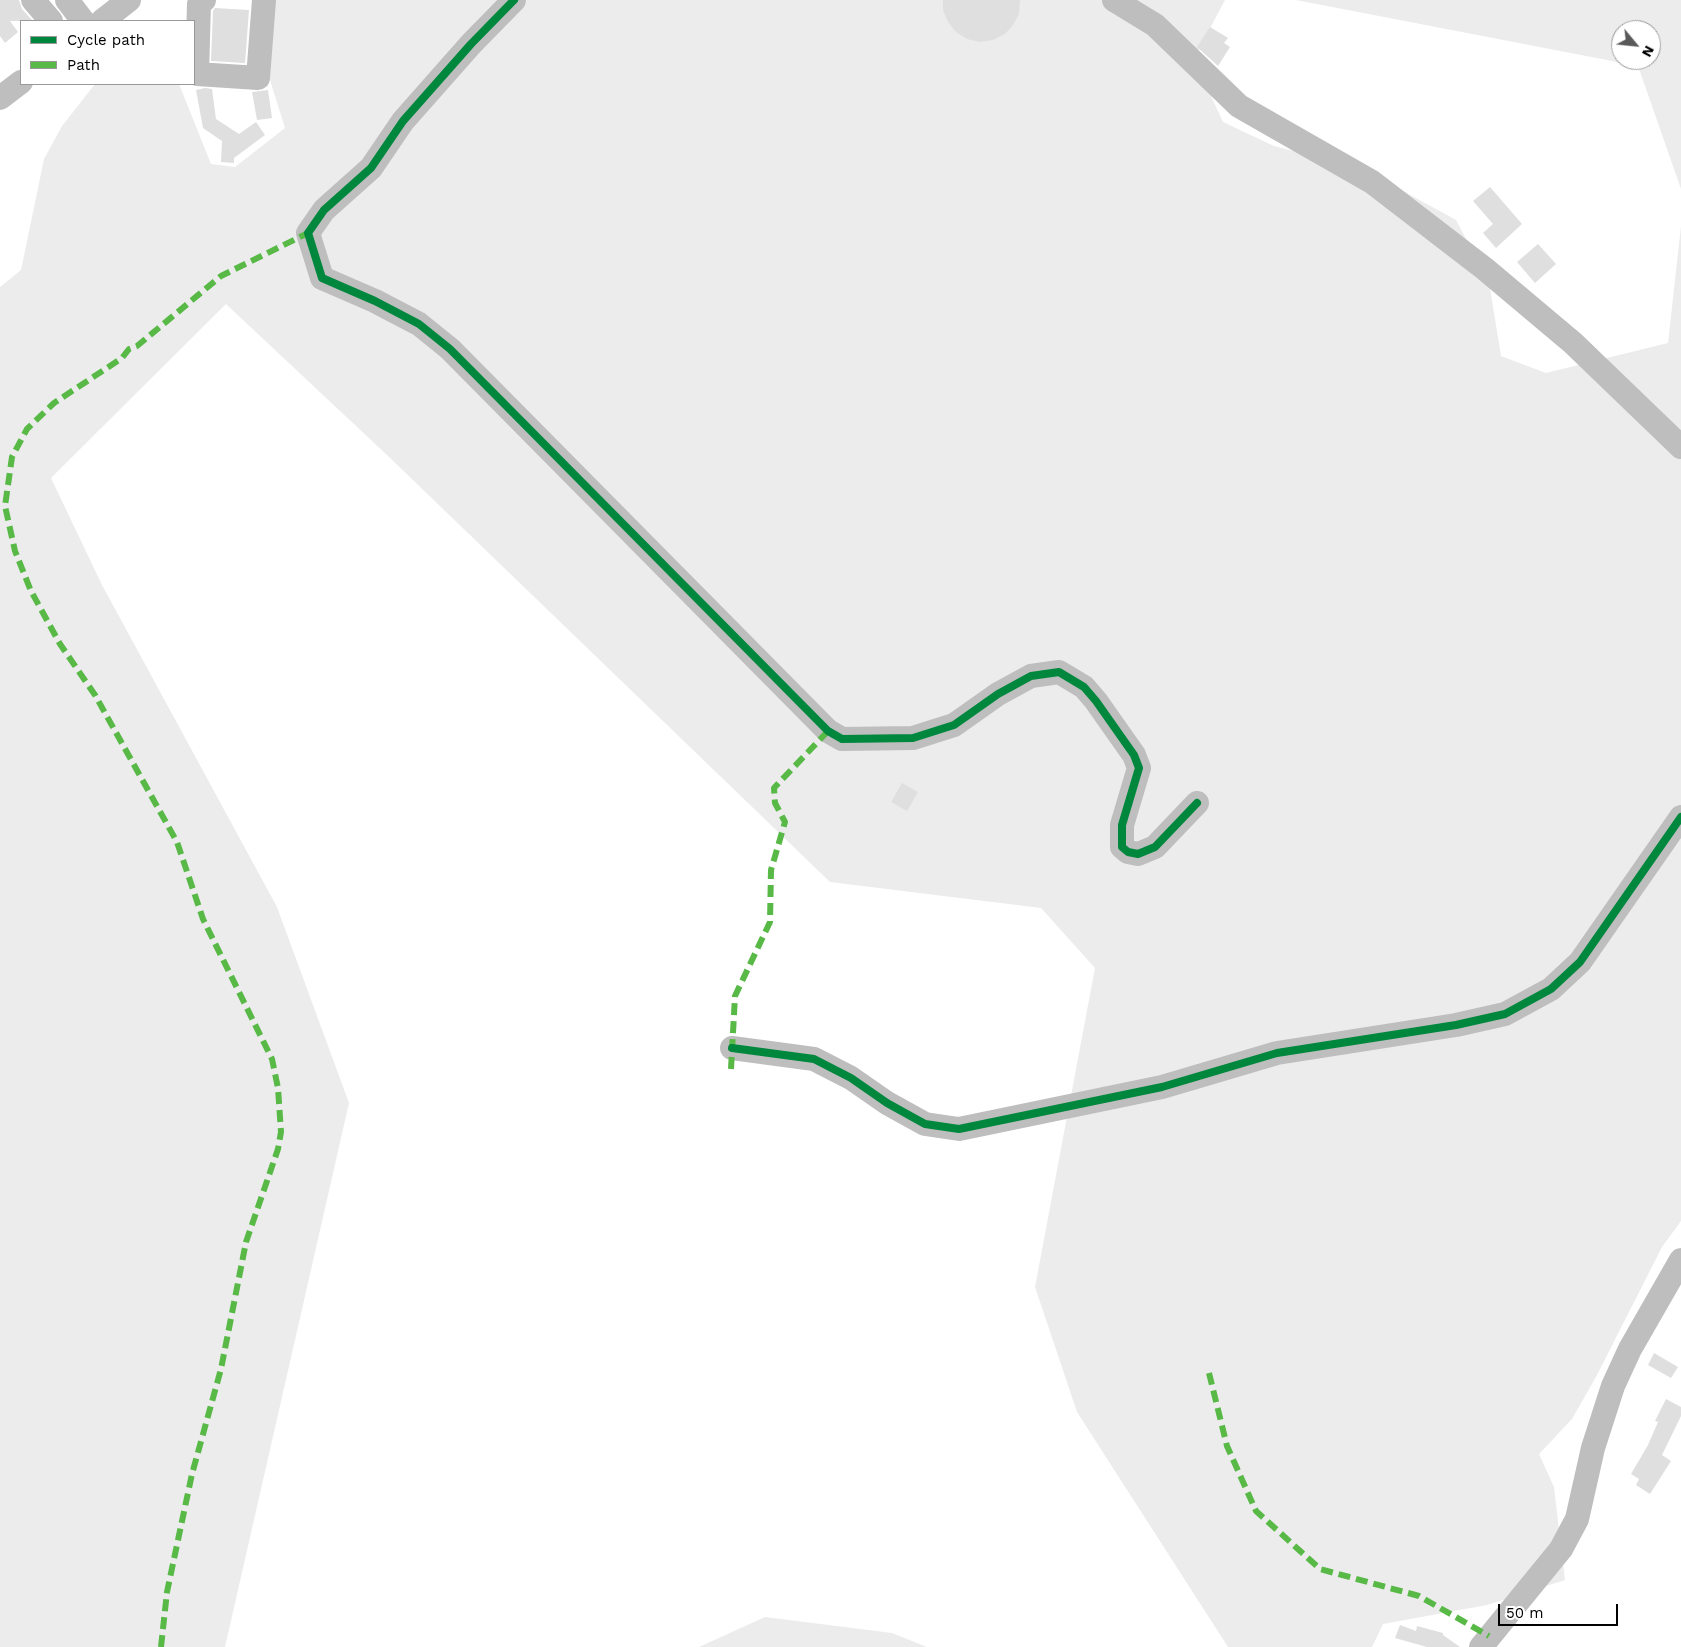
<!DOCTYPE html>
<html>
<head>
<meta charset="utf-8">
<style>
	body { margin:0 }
	#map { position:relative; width:1681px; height:1647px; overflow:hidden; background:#fff; font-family:"Work Sans",sans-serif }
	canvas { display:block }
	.legend { position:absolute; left:20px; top:20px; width:175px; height:65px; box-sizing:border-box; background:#fff; border:1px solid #999; margin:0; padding:6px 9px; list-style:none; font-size:15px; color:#000 }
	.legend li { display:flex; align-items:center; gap:10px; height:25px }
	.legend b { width:25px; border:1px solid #999 }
	.north { position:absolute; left:1611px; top:20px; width:50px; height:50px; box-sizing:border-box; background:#fff; border:1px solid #999; border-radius:50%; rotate:118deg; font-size:14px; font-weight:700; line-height:20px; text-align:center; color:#000 }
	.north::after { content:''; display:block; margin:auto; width:18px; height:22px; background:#595959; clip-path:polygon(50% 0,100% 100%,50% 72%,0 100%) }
	.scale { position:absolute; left:1498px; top:1604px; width:120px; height:22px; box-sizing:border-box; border:2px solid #000; border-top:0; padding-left:6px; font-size:15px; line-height:18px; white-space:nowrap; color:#000; -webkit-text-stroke:4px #fff; paint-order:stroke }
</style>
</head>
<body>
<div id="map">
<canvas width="1681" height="1647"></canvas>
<ul class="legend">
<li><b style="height:6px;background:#00873e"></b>Cycle path</li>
<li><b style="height:6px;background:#58b947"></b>Path</li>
</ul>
<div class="north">N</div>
<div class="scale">50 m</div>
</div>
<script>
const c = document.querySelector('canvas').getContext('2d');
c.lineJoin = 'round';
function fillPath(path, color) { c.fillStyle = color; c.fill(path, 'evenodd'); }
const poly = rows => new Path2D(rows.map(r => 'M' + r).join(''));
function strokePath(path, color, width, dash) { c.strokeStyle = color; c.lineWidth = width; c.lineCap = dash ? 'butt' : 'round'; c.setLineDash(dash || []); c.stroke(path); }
const green = poly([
	[273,0,1225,0,1194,59,1223,122,1274,146,1363,169,1456,220,1489,282,1501,356,1546,373,1668,343,1681,226,1681,1221,1662,1247,1597,1375,1572,1419,1539,1454,1554,1487,1565,1580,1487,1605,1383,1624,1372,1647,1228,1647,1077,1412,1035,1287,1095,968,1041,908,830,882,388,456,226,304,51,478,102,585,277,907,349,1103,225,1647,0,1647,0,287,21,270,44,159,62,126,95,84,179,84,211,164,235,167,285,128,270,80],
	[1296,0,1681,0,1681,189,1638,66],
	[1621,30,1651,30,1651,60,1621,60],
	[765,1617,892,1633,927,1647,699,1647]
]);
const building = poly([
	[0,0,19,0,22,9,33,21,10,21,18,32,5,43,0,36],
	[943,0,1020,0,1019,14,1013,25,1005,34,993,40,980,42,967,39,956,32,948,22,943,10],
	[215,8,249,10,245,63,211,61,213,11],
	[1210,27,1228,38,1224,43,1230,47,1218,66,1197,47],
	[205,88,212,89,216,119,239,134,256,122,265,135,234,158,234,163,221,162,222,141,203,128,196,90],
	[268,90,272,118,257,120,252,92],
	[1490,187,1522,224,1496,248,1483,233,1493,224,1473,201],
	[1538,244,1556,264,1535,283,1517,262],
	[902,783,918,792,907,811,891,802],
	[1654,1353,1678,1367,1671,1378,1648,1365],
	[1666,1399,1681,1407,1681,1416,1662,1455,1671,1461,1650,1494,1636,1485,1639,1479,1631,1474,1648,1445,1658,1422,1655,1421],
	[1400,1625,1416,1631,1417,1626,1443,1633,1443,1635,1460,1647,1427,1647,1395,1638]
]);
const minor = poly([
	[33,0,51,21],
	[67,0,83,21],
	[204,0,199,4,197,74,258,78,264,0],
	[514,0,471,44,403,121,371,168,324,210,308,233,322,278,375,301,419,324,450,349,828,731,842,739,913,738,954,725,998,694,1031,676,1059,672,1084,687,1096,701,1134,755,1139,768,1122,825,1122,847,1128,852,1138,854,1155,847,1197,803],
	[1114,0,1155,25,1239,106,1372,182,1485,269,1573,343,1681,447],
	[102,21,129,0],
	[0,98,21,82],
	[732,1048,814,1059,851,1078,887,1103,925,1124,959,1129,1162,1087,1277,1053,1456,1025,1505,1014,1551,989,1580,962,1681,817],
	[1481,1647,1561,1549,1577,1519,1593,1448,1613,1386,1630,1349,1681,1260]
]);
const quiet = poly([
	[731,1069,735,996,770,922,771,870,785,822,775,803,774,788,828,731],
	[1209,1373,1227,1446,1256,1511,1320,1569,1419,1596,1489,1636],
	[161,1647,167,1592,192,1474,221,1369,246,1242,278,1149,281,1132,278,1088,272,1059,203,919,177,842,95,695,60,644,31,591,15,551,5,506,12,457,27,429,54,403,122,358,129,349,137,346,221,276,308,233]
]);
const cycleway = poly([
	[514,0,471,44,403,121,371,168,324,210,308,233,322,278,375,301,419,324,450,349,828,731,842,739,913,738,954,725,998,694,1031,676,1059,672,1084,687,1096,701,1134,755,1139,768,1122,825,1122,847,1128,852,1138,854,1155,847,1197,803],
	[732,1048,814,1059,851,1078,887,1103,925,1124,959,1129,1162,1087,1277,1053,1456,1025,1505,1014,1551,989,1580,962,1681,817]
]);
fillPath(green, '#ececec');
fillPath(building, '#dfdfdf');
strokePath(minor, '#bebebe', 24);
strokePath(quiet, '#58b947', 6, [12, 6]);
strokePath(cycleway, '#00873e', 8);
</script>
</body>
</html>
